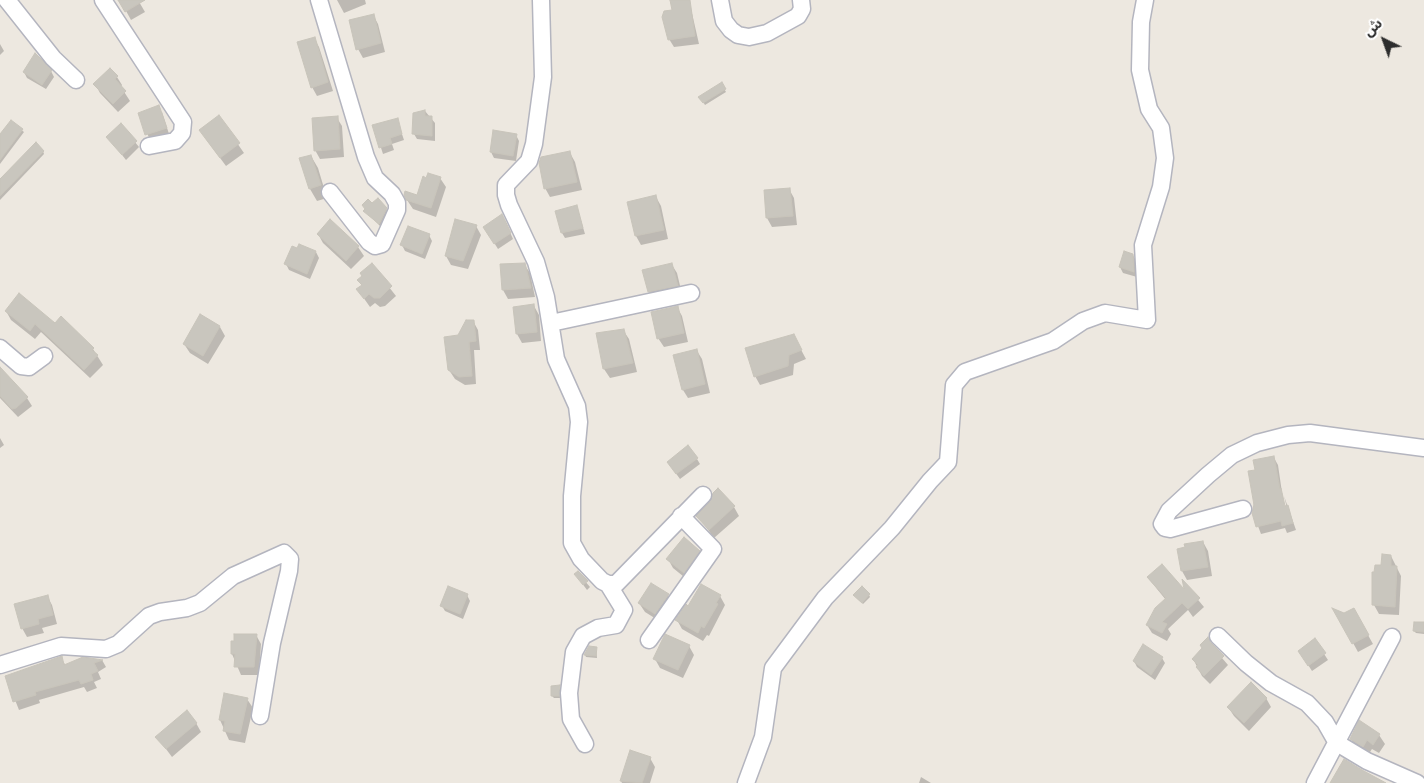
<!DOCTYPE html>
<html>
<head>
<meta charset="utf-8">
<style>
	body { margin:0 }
	#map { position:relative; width:1424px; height:783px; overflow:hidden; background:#ede8e0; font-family:Overpass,"Noto Sans Arabic",sans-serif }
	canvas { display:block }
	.north { position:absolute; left:1359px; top:15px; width:50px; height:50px; -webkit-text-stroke:4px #fff; paint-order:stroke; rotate:318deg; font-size:14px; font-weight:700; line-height:20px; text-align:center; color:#2d2d2d }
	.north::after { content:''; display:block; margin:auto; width:18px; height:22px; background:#2d2d2d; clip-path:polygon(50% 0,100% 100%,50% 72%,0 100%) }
</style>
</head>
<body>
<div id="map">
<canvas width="1424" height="783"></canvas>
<div class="north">ش</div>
</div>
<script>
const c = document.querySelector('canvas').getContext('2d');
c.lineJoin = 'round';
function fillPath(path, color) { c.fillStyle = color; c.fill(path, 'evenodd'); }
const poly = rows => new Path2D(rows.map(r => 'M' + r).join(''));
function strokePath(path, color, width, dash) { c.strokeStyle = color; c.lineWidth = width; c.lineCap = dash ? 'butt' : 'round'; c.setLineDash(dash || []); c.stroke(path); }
const shadow = poly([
	[120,0,138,0,145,12,131,20],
	[337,0,365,0,366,4,344,13],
	[671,0,689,0,699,44,674,47,669,39,673,11],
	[373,15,378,24,385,52,363,58,358,49],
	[314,38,319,47,333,91,317,96,312,87],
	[0,44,4,51,0,55],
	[51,71,54,77,46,89,27,78,24,72],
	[117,77,122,85,121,87,130,101,118,112,100,93,95,84],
	[721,83,726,92,705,105,700,97],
	[425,111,435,123,435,141,417,139,414,134],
	[162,112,169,134,150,140,139,114],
	[219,117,244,153,226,166,206,139],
	[337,118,342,126,344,157,320,159,315,150],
	[397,119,404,140,392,144,394,150,383,154,374,126],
	[11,122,24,132,0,164,0,137],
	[121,125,139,147,126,160,108,137],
	[516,135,519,141,516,161,494,158,491,152],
	[43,151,44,154,0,200,0,181],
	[570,153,575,162,582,190,550,197,545,188],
	[311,156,318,168,327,198,317,201,310,189,301,159],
	[440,178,446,187,436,217,413,209,407,200,417,196,427,179],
	[789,189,794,198,797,225,772,227,767,218,765,191],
	[656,197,661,206,668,239,641,245,636,236,629,203],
	[372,205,386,209,389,215,383,229,365,211],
	[577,207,585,234,565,238,562,233],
	[330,221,358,247,364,256,351,269,323,243,318,234],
	[505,221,513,239,498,249,488,233],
	[476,226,481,235,468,269,451,265,446,256],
	[429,235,432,241,425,259,405,251,402,245],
	[316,252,319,258,310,279,289,270,286,264],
	[1133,255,1136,261,1137,277,1123,273,1120,267],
	[371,264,396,296,385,306,380,307,375,303,370,307,358,290,363,286,359,280],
	[524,264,530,273,535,297,508,299,503,290],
	[672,265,677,273,682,294,654,300,649,292],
	[534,306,539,315,541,341,522,343,517,334,514,308],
	[677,307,682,316,688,342,664,347,658,338],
	[6,311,55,324,93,349,103,365,90,378,41,332,35,339,11,320],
	[201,316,220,327,225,336,208,364,190,353,184,344],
	[473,321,478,330,480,350,474,350,476,384,465,385,455,379,449,370,459,337],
	[623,330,629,339,637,372,610,378,604,369],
	[798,344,806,359,794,364,793,375,760,385,755,376],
	[697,351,702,359,710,393,688,398,683,390],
	[0,368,27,398,32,406,18,417,0,398],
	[0,438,4,445,0,448],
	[1274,458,1278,465,1285,513,1288,512,1284,496,1296,530,1287,533,1285,528,1261,534,1253,513,1256,471],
	[697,459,700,464,680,479,672,468],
	[734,507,739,516,714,538,698,516],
	[1203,542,1208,551,1212,576,1187,580,1182,571,1179,550],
	[699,551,704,560,689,581,673,568,668,559],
	[1391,556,1401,576,1399,615,1379,614,1374,605,1383,566],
	[578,573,590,587,587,590,576,575],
	[1148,578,1186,593,1184,583,1204,607,1193,617,1188,610,1168,629,1171,634,1167,641,1152,633,1147,625,1166,600],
	[467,595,470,601,463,619,445,611,442,606],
	[668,595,673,604,661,622,645,612,639,603],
	[869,595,870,597,863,604,856,597],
	[47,596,52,605,57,624,42,628,44,633,27,637,22,628],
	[720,596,725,605,709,636,707,635,703,641,682,629,677,620,688,607],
	[1335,610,1344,615,1354,610,1373,644,1358,652],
	[1424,625,1424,634,1416,633,1414,631],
	[256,635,261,644,259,675,241,675,232,654],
	[1315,640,1328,660,1312,671,1303,657],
	[1211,645,1228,665,1210,684,1202,676,1193,659],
	[689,646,694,655,683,678,660,668,655,659],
	[590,647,596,648,597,658,586,657,585,655],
	[61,658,66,666,102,660,106,667,98,672,101,679,94,682,97,688,87,692,84,687,39,700,40,703,19,710,6,677],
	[1162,658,1165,663,1155,680,1137,667,1134,661],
	[559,687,560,698,554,698,552,696],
	[1266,698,1271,707,1249,731,1234,716,1228,707],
	[247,699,253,708,245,743,229,740,220,720],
	[1360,722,1379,735,1385,744,1379,753,1372,749,1368,755,1356,748,1351,739],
	[196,723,201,732,172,757,157,737],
	[650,758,655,767,650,783,622,783,621,781],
	[921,777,931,783,919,783]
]);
const building = poly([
	[118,0,145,0,125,12,118,0],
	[670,0,690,0,695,36,668,40,662,17,664,11,672,10,670,0],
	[374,14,381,43,356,50,349,20,374,14],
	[315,37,328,82,311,88,297,42,315,37],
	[35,53,52,70,42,85,23,72,35,53],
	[110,68,118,76,115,79,126,91,113,104,93,84,110,68],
	[722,82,726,89,703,103,698,97,722,82],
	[159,105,167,128,145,135,138,113,159,105],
	[425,110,425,116,432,116,432,136,412,134,413,113,425,110],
	[219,115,240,143,220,158,199,130,219,115],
	[338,116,340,149,314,151,312,118,338,116],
	[398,118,402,134,390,138,392,144,379,148,372,125,398,118],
	[11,120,23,129,0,160,0,134,11,120],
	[121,123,137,141,122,155,106,137,121,123],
	[493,130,517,134,513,156,490,152,493,130],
	[36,142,44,151,0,196,0,179,36,142],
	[570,151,577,182,544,189,539,163,541,157,570,151],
	[311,155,321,185,309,189,299,158,311,155],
	[428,173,441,177,431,208,406,200,404,195,405,191,417,195,423,176,426,178,428,173],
	[790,188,793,216,766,218,764,190,790,188],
	[656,195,664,230,635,236,627,202,656,195],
	[378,198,387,208,379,224,363,211,365,209,362,205,368,199,372,203,378,198],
	[577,205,583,228,561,233,555,211,577,205],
	[502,214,511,233,494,244,483,227,502,214],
	[330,219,359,246,346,261,317,234,330,219],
	[455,219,477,225,463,261,445,256,455,219],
	[408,226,430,234,422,254,400,245,408,226],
	[299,244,316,251,307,274,284,264,292,246,297,248,299,244],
	[1124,251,1133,254,1134,272,1119,267,1124,251],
	[372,263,392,286,380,298,374,298,369,294,364,299,356,289,362,285,357,280,362,276,360,273,372,263],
	[525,263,531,288,502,290,500,264,525,263],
	[672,263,678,286,648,292,642,270,672,263],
	[19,293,55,323,61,316,94,348,92,350,98,355,84,370,35,324,30,331,5,311,19,293],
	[534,304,537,332,516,334,513,307,534,304],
	[678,306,684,333,657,339,651,312,678,306],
	[200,314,220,326,203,356,183,344,200,314],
	[466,320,474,320,476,341,469,342,472,376,459,377,448,370,444,337,458,335,466,320],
	[624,329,633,363,603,369,596,333,624,329],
	[794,334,802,350,789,355,788,366,754,377,745,348,794,334],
	[697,349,705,384,682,390,673,355,697,349],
	[0,367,28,397,16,408,12,409,0,396,0,367],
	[688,445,698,458,676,474,667,462,688,445],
	[1274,456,1280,489,1281,488,1285,506,1288,505,1293,523,1282,526,1281,521,1256,527,1252,513,1254,505,1248,471,1255,470,1253,460,1274,456],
	[718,488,735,506,709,530,696,516,710,502,713,493,718,488],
	[684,537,700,551,684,573,666,559,684,537],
	[1203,541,1208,567,1181,571,1177,549,1185,547,1184,544,1203,541],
	[1382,554,1391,555,1391,566,1397,566,1395,607,1372,605,1372,572,1374,572,1375,565,1381,565,1382,554],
	[1162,564,1184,589,1182,579,1200,598,1188,609,1182,603,1162,622,1167,624,1162,633,1146,625,1155,608,1166,598,1147,577,1162,564],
	[578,571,588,581,583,585,574,574,578,571],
	[651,583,669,594,655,614,638,603,651,583],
	[701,584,721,595,716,603,718,604,704,628,701,626,698,633,675,620,686,604,688,606,701,584],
	[448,586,468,594,460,614,440,606,448,586],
	[862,586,870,594,862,603,853,595,862,586],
	[48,595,53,615,38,619,39,624,21,629,14,604,48,595],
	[1332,608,1344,613,1354,608,1369,635,1352,644,1332,608],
	[1414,622,1424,622,1424,632,1413,631,1414,622],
	[234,634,257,634,254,667,234,667,235,654,231,654,231,641,234,641,234,634],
	[665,634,690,645,678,670,653,659,665,634],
	[1208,637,1211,643,1224,656,1204,676,1196,667,1198,665,1192,659,1202,648,1200,645,1208,637],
	[1315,638,1326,653,1308,666,1298,651,1315,638],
	[1143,644,1163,657,1151,675,1133,661,1143,644],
	[589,646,597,647,596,656,584,655,589,646],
	[62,656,64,665,83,657,103,660,94,663,98,671,91,674,93,680,81,684,79,680,35,692,36,695,13,702,5,676,62,656],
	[1251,682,1267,698,1244,723,1227,707,1251,682],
	[560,685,559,696,551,696,551,686,560,685],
	[224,693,248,698,240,734,223,731,225,721,219,720,224,693],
	[187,710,197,723,166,749,155,737,187,710],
	[1359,720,1380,734,1373,745,1367,740,1363,747,1350,739,1359,720],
	[630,750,651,757,642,783,620,781,630,750],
	[1344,759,1362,770,1386,783,1330,783,1344,759]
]);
const minor = poly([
	[7,0,53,58,76,80],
	[103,0,183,122,182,133,175,141,149,146],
	[319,0,366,157,375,178,392,194,397,203,397,210,382,244,375,246,369,242,330,192],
	[541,0,543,77,534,144,529,161,506,185,506,195,509,205,536,262,546,297,556,359,577,406,579,422,572,496,572,543,581,559,602,581,608,584,616,584,703,495],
	[720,0,724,21,731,30,738,35,749,37,767,33,798,16,802,9,801,0],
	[551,323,691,293],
	[0,348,21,366,29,367,44,356],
	[1243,509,1170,529,1165,528,1162,524,1169,511,1208,475,1232,455,1257,443,1288,435,1310,433,1424,448],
	[1218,636,1246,663,1271,683,1307,703,1325,722,1337,743,1367,761,1417,783],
	[649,640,713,549,681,516],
	[0,665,61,646,106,649,118,644,149,616,160,612,187,608,200,603,233,576,284,553,290,559,289,571,272,643,260,716],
	[585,744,571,719,569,693,574,652,583,636,598,628,616,625,624,610,608,584],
	[746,783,763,737,773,668,825,598,892,528,930,481,948,462,954,385,965,372,1053,341,1083,321,1105,313,1147,320,1143,245,1161,187,1165,158,1161,128,1149,109,1140,70,1141,22,1145,0],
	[1315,783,1392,637]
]);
fillPath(shadow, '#0003');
fillPath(building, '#c9c6be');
strokePath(building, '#c8c4ba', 1);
strokePath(minor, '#b4b5bf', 19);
strokePath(minor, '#fff', 16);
</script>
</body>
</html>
